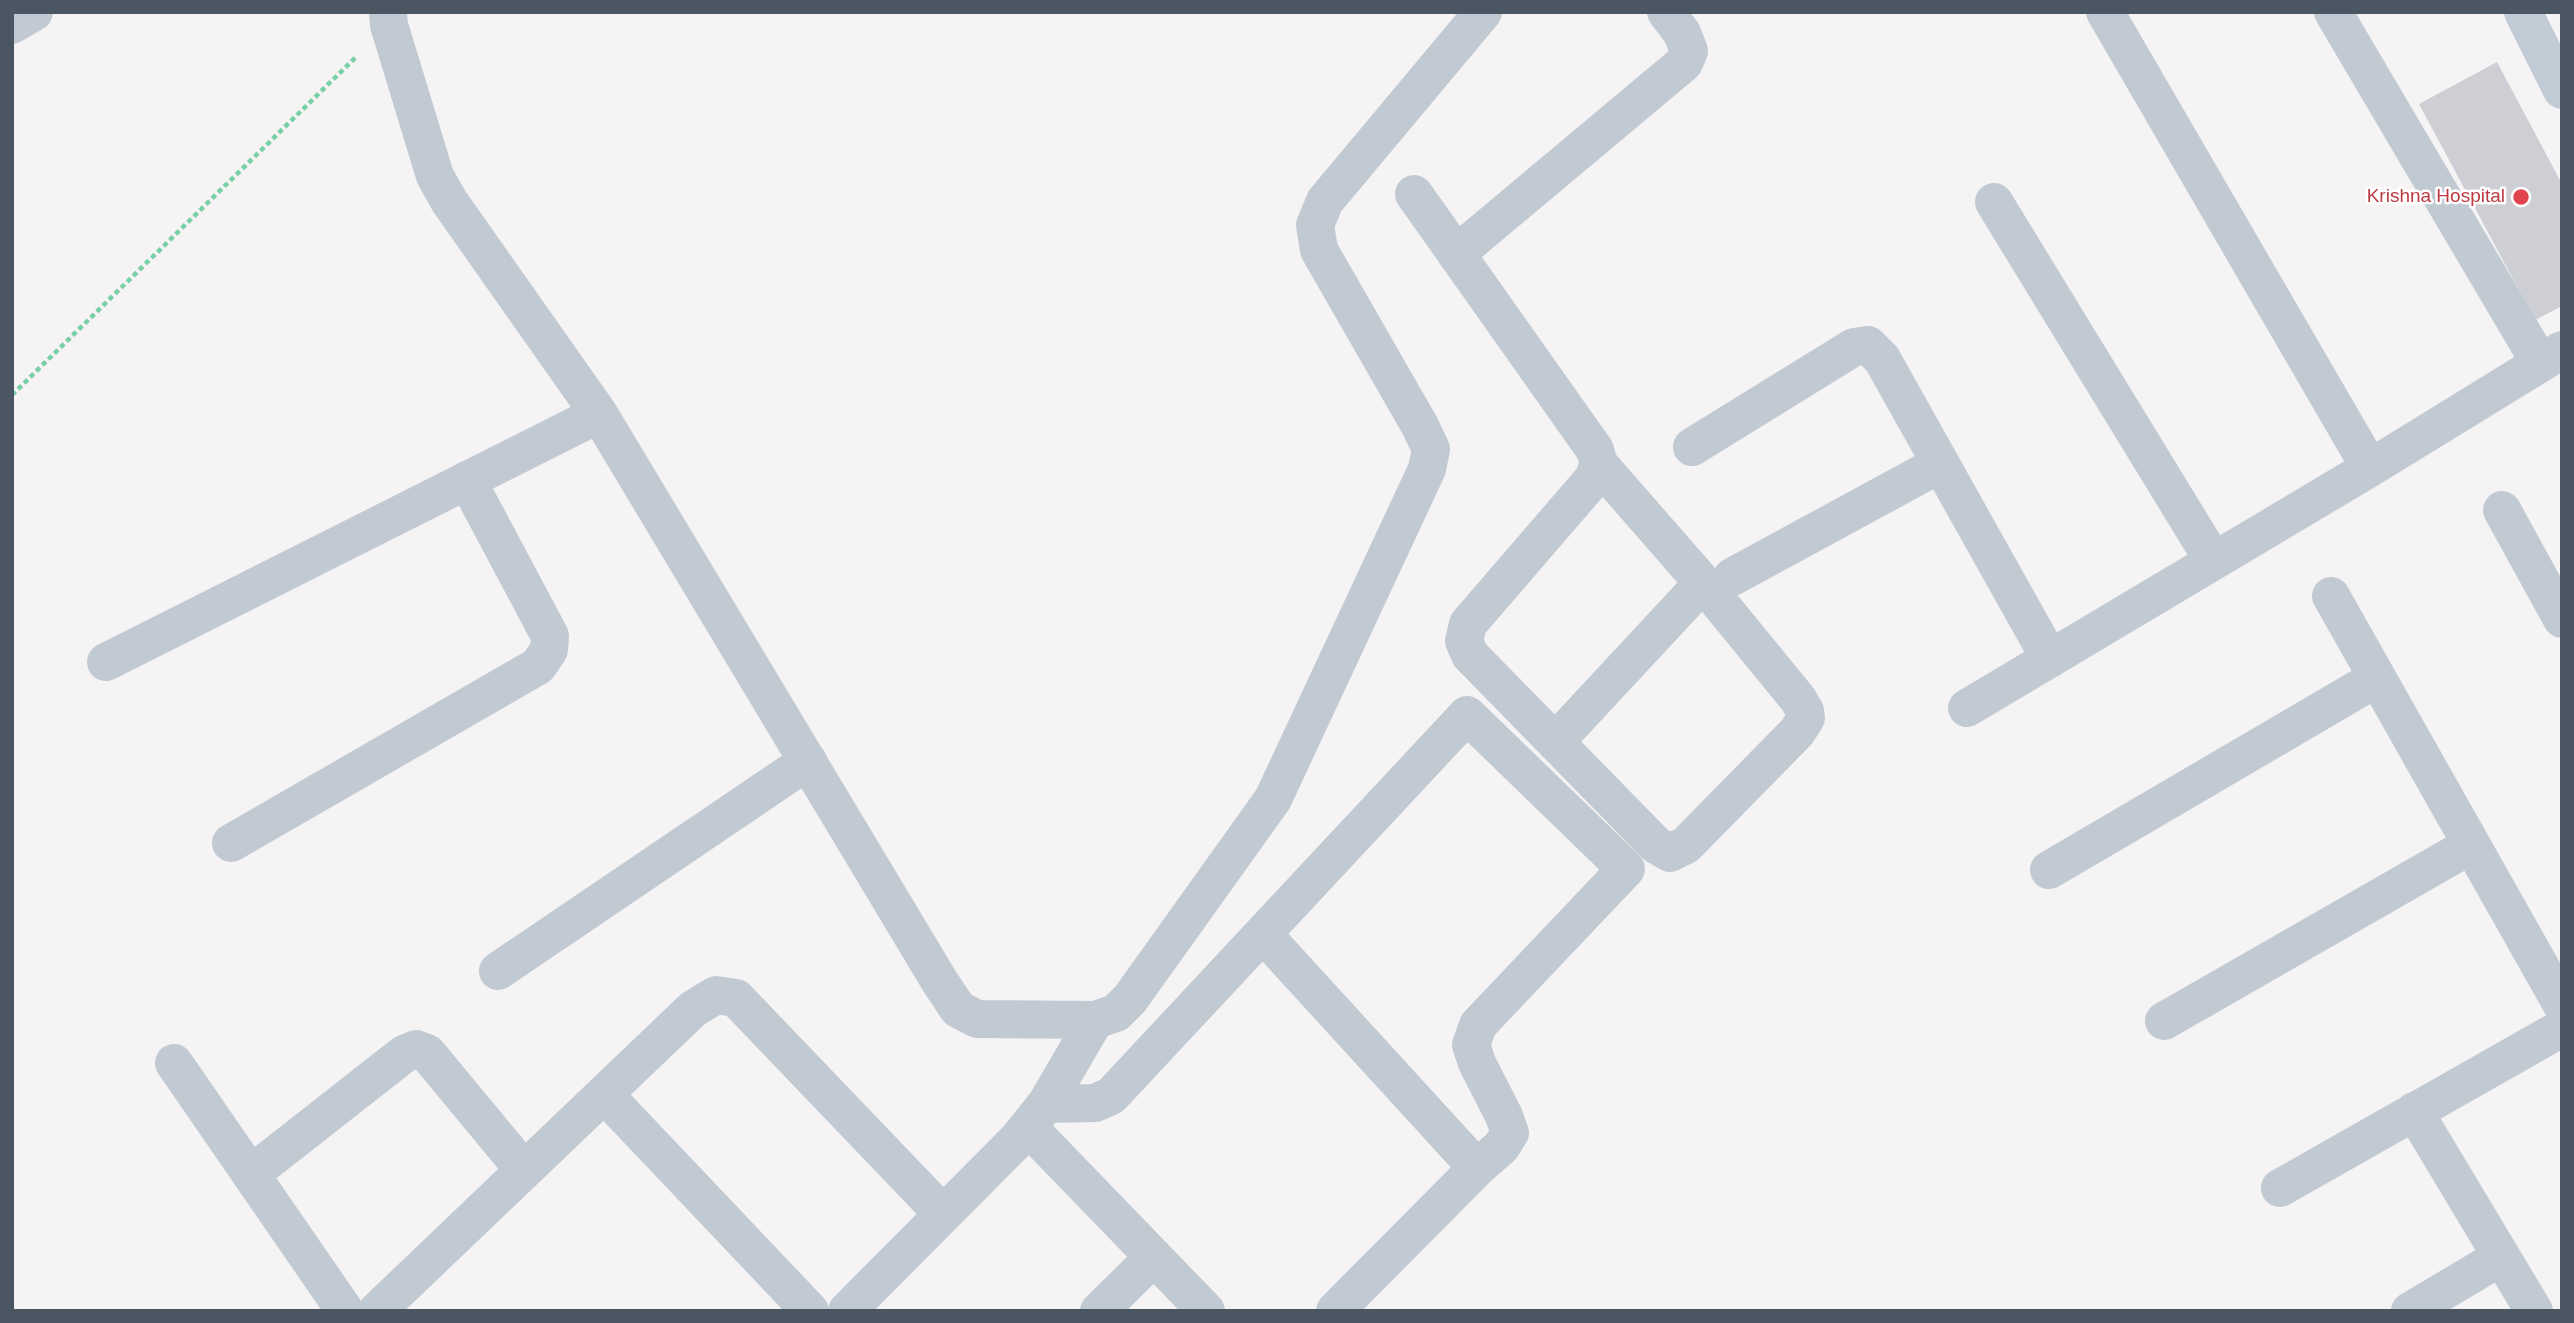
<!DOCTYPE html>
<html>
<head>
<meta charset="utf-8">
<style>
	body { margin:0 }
	#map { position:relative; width:2574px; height:1323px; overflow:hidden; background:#f5f3f3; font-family:Helvetica,sans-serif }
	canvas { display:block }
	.frame { position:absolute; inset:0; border:14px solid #4a5661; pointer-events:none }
</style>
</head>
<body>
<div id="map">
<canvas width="2574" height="1323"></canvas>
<div class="frame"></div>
</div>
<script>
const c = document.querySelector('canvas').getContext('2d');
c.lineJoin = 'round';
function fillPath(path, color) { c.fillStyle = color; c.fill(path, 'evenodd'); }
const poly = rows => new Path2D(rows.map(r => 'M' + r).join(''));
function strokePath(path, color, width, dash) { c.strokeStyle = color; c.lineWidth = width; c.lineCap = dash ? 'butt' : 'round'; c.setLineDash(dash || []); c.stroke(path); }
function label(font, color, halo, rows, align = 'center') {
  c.font = font + ' Helvetica,sans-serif'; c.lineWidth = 5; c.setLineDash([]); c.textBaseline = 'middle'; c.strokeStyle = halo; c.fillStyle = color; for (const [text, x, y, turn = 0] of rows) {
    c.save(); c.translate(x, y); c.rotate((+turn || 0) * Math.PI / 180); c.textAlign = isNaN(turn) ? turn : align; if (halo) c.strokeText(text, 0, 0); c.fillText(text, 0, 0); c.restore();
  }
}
const building = poly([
	[2497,62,2562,184,2562,306,2535,320,2419,104]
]);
const path = poly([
	[12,395,356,57]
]);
const street = poly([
	[388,12,389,25,435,176,449,201,599,414,940,982,958,1009,977,1019,1095,1020,1116,1013,1130,999,1273,799,1427,469,1431,449,1420,426,1319,250,1315,225,1325,201,1483,12],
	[2105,12,2370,468],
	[2333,12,2540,363],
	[12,25,34,12],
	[1414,194,1595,450,1599,464,1593,479,1468,624,1464,641,1470,655,1656,845,1670,853,1686,845,1797,732,1806,718,1805,711,1798,699,1703,583,1599,464],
	[1994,202,2213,560],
	[1456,254,1684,63,1689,51,1682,33,1666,12],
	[1692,447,1854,347,1868,345,1882,359,2050,659],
	[2502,510,2562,619],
	[1732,577,1940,464],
	[2331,596,2562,1005],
	[106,662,599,414],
	[1967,708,2370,468,2562,350],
	[1555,742,1703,583],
	[231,843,538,666,549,650,550,636,467,480],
	[2049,870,2377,678],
	[1263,934,1477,1168],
	[498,971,808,761],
	[2164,1021,2471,845],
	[174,1063,345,1311],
	[604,1094,810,1311],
	[1046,1104,1095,1103,1111,1096,1467,715,1626,869,1478,1025,1471,1045,1477,1063,1504,1116,1510,1133,1501,1147,1477,1168,1335,1311],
	[2414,1111,2534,1311],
	[1028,1127,1206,1311],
	[251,1174,404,1054,416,1049,427,1053,524,1170],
	[2280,1188,2562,1028],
	[377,1311,693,1009,716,995,736,998,943,1214],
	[847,1311,1017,1140,1046,1104,1095,1020],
	[1099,1311,1154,1257],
	[2410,1311,2501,1257]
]);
const secondary = poly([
	[2523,12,2562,90]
]);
const markers = [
	[2521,197,9,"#e0444e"]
];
const healthNames = [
	["Krishna Hospital",2505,197]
];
fillPath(building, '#cdcfd5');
strokePath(path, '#7ad0a6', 4.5, [5, 3.5]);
strokePath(street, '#c1cad2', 38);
strokePath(secondary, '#c1cbd6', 38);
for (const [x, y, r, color] of markers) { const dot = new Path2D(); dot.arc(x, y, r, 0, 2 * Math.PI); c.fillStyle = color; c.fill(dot); strokePath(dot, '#fff', 2.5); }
label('19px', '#be3a42', '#fff', healthNames, 'right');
</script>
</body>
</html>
